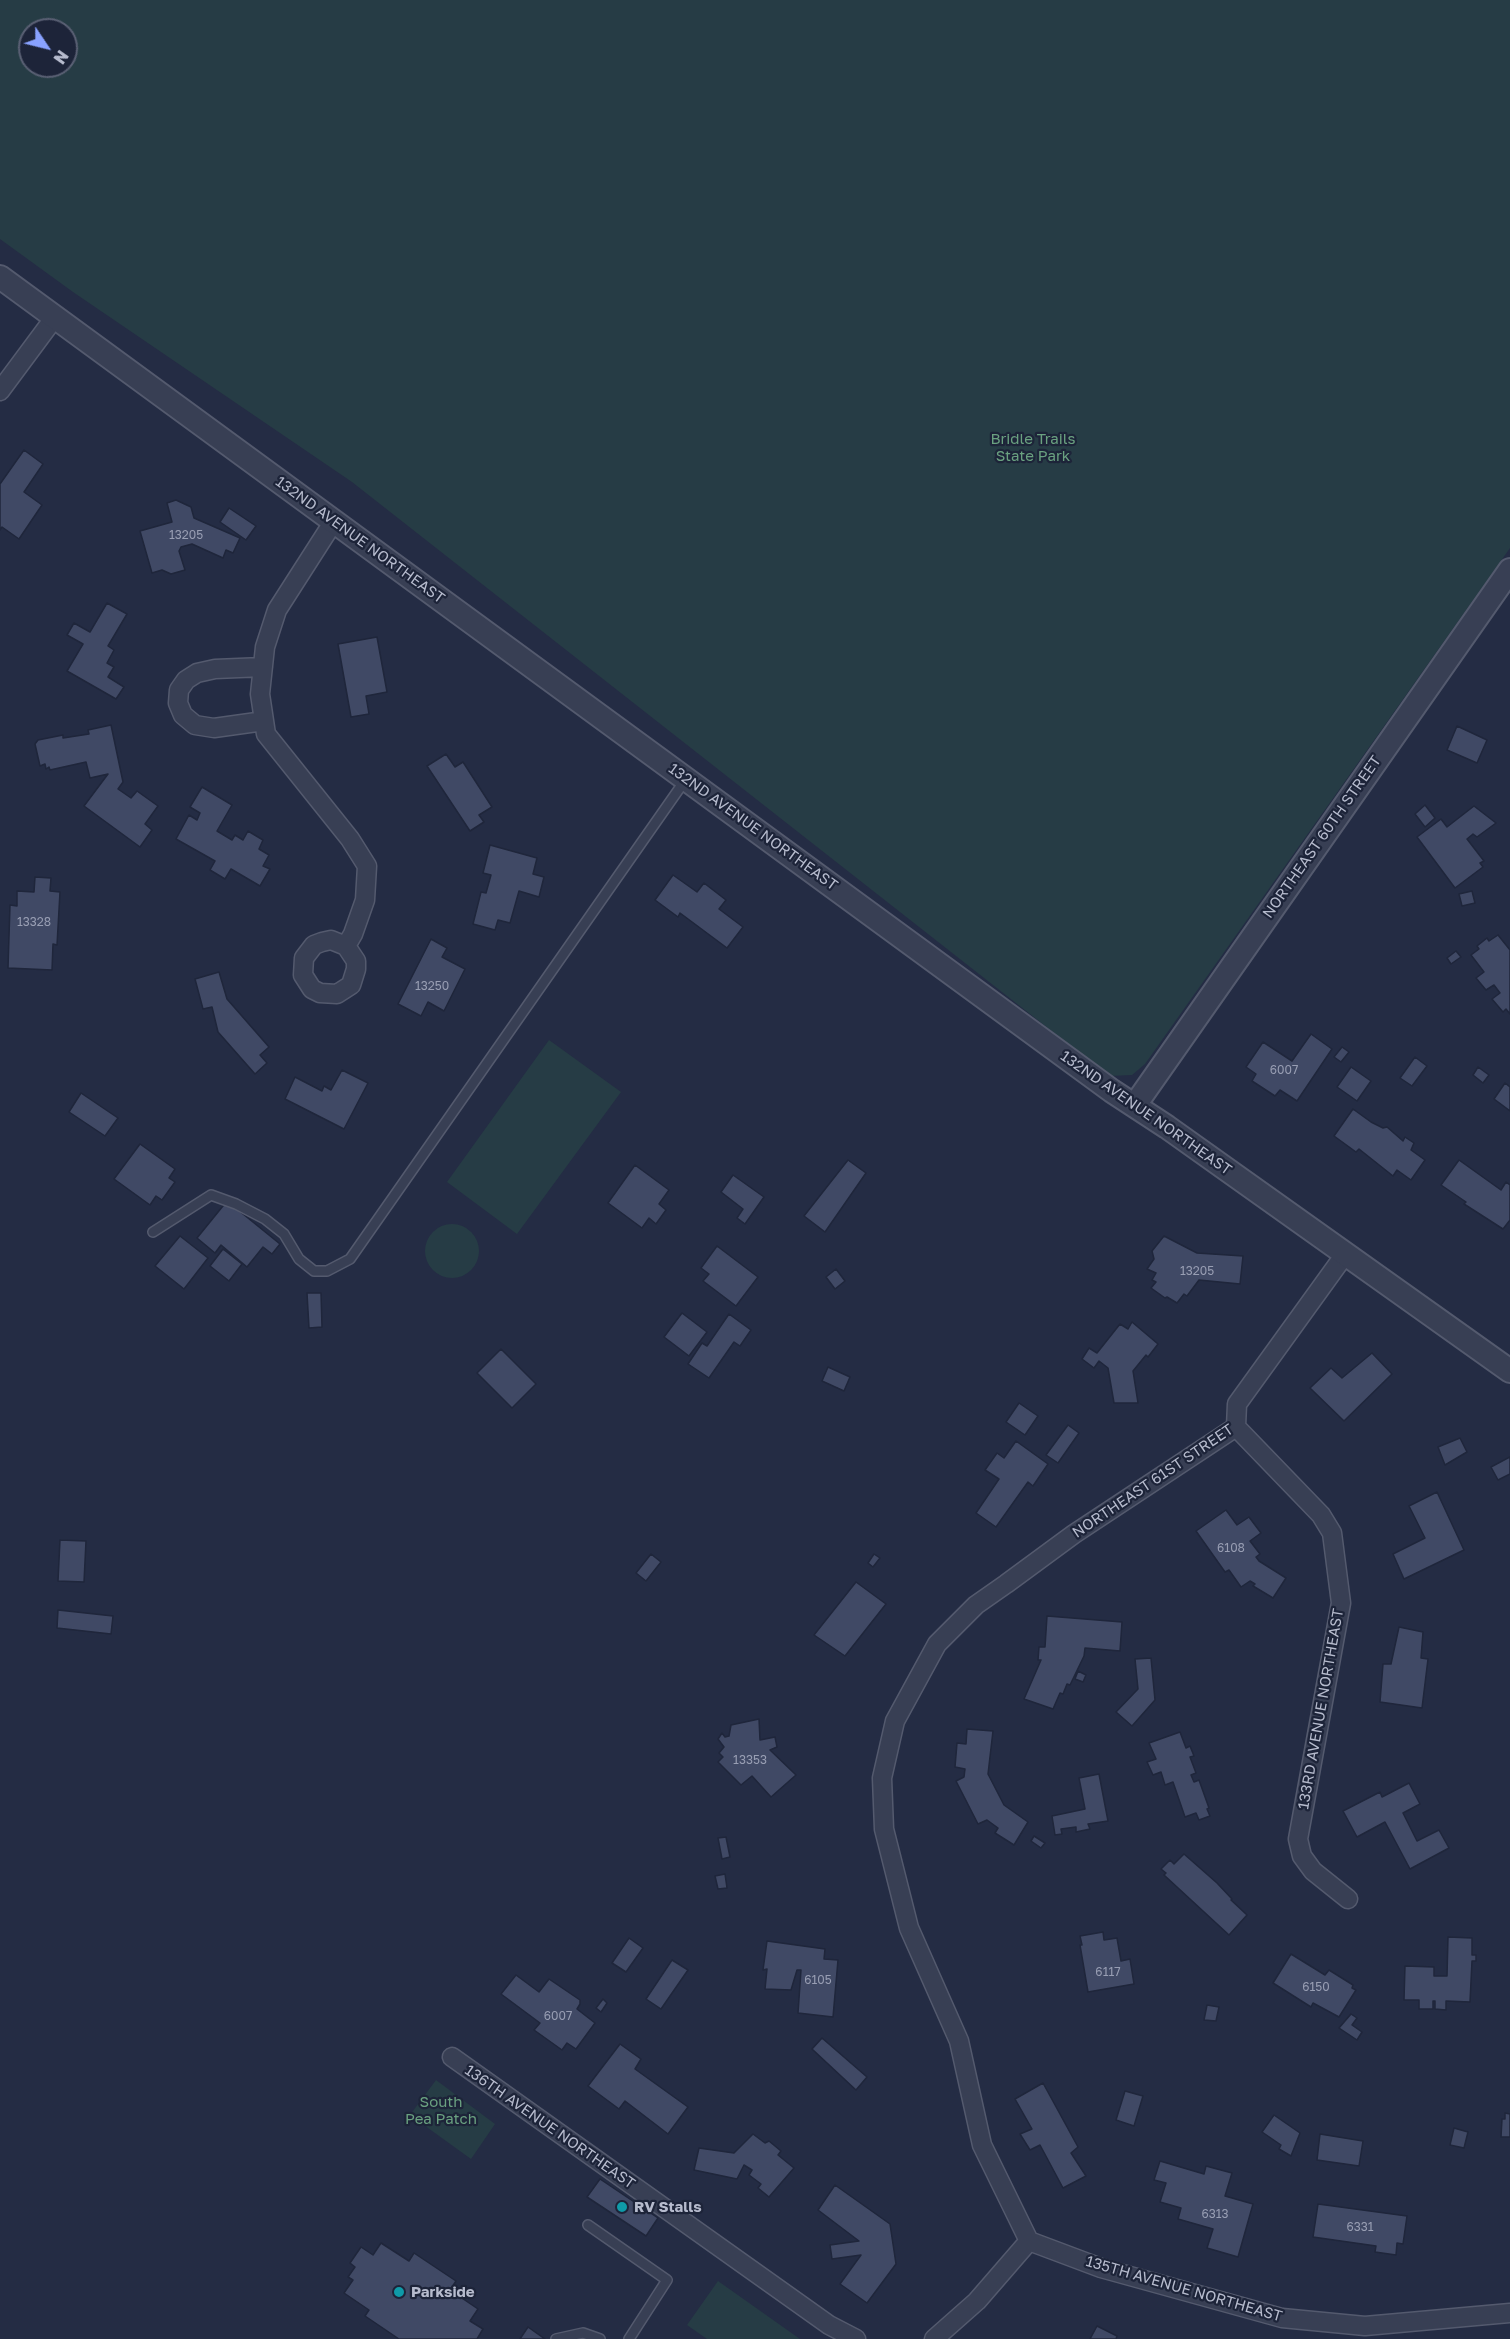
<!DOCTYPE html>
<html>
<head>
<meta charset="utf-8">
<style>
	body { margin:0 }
	#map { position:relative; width:1510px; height:2339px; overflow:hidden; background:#242c44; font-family:"Golos Text",sans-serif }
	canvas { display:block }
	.north { position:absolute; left:18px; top:18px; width:60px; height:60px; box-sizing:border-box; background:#1d2439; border:2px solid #5a6074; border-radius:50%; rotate:125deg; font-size:16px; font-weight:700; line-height:24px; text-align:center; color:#b6bbcd }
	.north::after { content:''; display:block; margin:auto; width:21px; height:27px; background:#89a2ff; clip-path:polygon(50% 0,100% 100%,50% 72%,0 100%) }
</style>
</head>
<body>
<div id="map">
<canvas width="1510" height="2339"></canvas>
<div class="north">N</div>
</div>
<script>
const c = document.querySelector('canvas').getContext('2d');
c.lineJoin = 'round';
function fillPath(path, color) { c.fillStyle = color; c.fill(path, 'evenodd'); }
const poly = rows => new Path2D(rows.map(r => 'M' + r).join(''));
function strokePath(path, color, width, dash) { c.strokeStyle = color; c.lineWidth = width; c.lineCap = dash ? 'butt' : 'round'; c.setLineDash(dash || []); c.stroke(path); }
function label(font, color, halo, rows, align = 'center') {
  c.font = font + ' "Golos Text",sans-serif'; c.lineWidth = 4.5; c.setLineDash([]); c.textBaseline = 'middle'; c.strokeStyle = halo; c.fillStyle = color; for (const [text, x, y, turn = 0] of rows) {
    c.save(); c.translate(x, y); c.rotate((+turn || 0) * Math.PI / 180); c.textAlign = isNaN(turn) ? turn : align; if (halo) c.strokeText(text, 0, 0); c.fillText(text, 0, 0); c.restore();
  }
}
const green = poly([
	[0,0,1510,0,1510,548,1145,1064,1132,1075,1109,1076,352,482,73,292,0,239],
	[30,30,66,30,66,66,30,66],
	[549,1040,621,1092,517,1234,447,1182],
	'425 1251a27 27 0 1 1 54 0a27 27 0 1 1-54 0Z',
	[436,2080,495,2124,471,2159,410,2115],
	[718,2281,800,2339,707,2339,687,2325]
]);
const building = poly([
	[24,450,43,464,24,492,42,505,19,539,2,527,0,530,0,484,24,450],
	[176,500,191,507,194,518,240,538,233,553,226,550,223,558,192,544,181,547,179,551,185,570,171,574,162,570,152,573,140,531,172,522,167,503,176,500],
	[229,508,256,526,246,540,220,522,229,508],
	[107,603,127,614,108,646,114,650,107,663,114,667,108,677,124,687,116,699,67,671,83,644,67,635,74,623,90,632,107,603],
	[377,637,387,692,366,696,369,714,351,717,338,644,377,637],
	[111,725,123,782,118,789,131,798,137,791,158,806,145,824,152,830,140,847,84,806,108,774,90,778,86,762,50,770,49,767,46,769,45,764,40,766,35,744,38,740,63,735,63,738,89,734,88,730,111,725],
	[1457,726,1487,740,1477,763,1447,750,1457,726],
	[446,754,455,767,463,762,492,807,479,815,484,822,470,831,427,766,446,754],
	[202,787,232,805,217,831,232,840,235,835,243,840,248,831,263,840,259,849,269,855,263,866,270,869,260,886,231,869,225,879,210,870,215,861,176,839,189,815,197,820,200,813,190,807,202,787],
	[1425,805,1435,818,1425,827,1415,814,1425,805],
	[1474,806,1496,823,1477,837,1473,834,1467,839,1484,861,1480,863,1483,867,1455,888,1417,837,1441,819,1447,827,1474,806],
	[490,845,537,858,533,874,544,877,539,897,519,891,510,923,498,920,495,930,473,924,481,892,486,893,491,875,483,873,490,845],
	[673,875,697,892,704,883,726,900,719,909,743,927,727,948,680,913,678,917,655,900,673,875],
	[35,877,51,878,50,891,60,892,57,945,53,944,52,970,8,968,10,905,17,906,17,891,34,892,35,877],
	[1472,891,1475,903,1462,906,1459,894,1472,891],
	[1498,935,1510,950,1510,1014,1506,1009,1503,1012,1492,999,1500,993,1494,985,1486,990,1476,978,1484,972,1471,955,1479,949,1477,946,1487,938,1489,941,1498,935],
	[431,939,447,948,442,957,465,969,444,1011,428,1002,421,1016,398,1004,431,939],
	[1456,951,1461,957,1451,964,1447,958,1456,951],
	[219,972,227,999,269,1047,260,1055,267,1063,255,1074,218,1032,212,1007,203,1009,195,979,219,972],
	[1311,1034,1332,1049,1297,1101,1280,1090,1275,1096,1252,1081,1256,1074,1246,1067,1263,1042,1292,1061,1311,1034],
	[1342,1047,1349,1052,1341,1062,1334,1057,1342,1047],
	[1415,1057,1427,1066,1412,1086,1400,1078,1415,1057],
	[1351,1067,1371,1081,1357,1101,1337,1087,1351,1067],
	[1478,1067,1489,1075,1483,1083,1473,1075,1478,1067],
	[342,1070,368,1083,344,1129,285,1099,295,1077,322,1091,324,1086,331,1090,342,1070],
	[1505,1083,1510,1087,1510,1111,1494,1099,1505,1083],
	[81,1093,118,1118,105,1136,69,1112,81,1093],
	[1353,1109,1371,1122,1383,1128,1387,1127,1403,1141,1405,1137,1414,1143,1411,1150,1425,1160,1411,1180,1397,1170,1393,1176,1359,1149,1356,1152,1334,1136,1353,1109],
	[140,1144,175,1169,169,1178,175,1182,162,1200,156,1196,150,1205,114,1179,140,1144],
	[848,1160,866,1173,825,1232,804,1216,848,1160],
	[1459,1160,1501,1190,1506,1182,1510,1185,1510,1220,1503,1229,1464,1204,1466,1202,1441,1185,1459,1160],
	[635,1165,669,1190,659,1204,666,1210,656,1224,649,1218,642,1228,608,1203,635,1165],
	[733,1175,764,1197,745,1224,737,1218,743,1209,721,1192,733,1175],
	[227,1201,280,1244,272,1254,263,1247,247,1267,221,1245,215,1253,197,1238,227,1201],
	[180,1236,208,1258,184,1289,155,1266,180,1236],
	[1164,1236,1197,1253,1243,1256,1240,1284,1199,1280,1187,1296,1184,1294,1177,1303,1167,1297,1165,1298,1151,1288,1156,1282,1152,1280,1156,1273,1147,1269,1154,1259,1152,1251,1164,1236],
	[717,1246,758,1277,736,1306,703,1281,709,1274,701,1268,717,1246],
	[223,1249,242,1264,229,1281,210,1266,223,1249],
	[836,1269,845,1281,835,1289,826,1277,836,1269],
	[307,1293,321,1293,322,1327,309,1328,307,1293],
	[682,1313,707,1332,689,1356,664,1337,682,1313],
	[729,1314,751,1330,740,1346,734,1342,709,1378,688,1364,702,1343,707,1346,729,1314],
	[1132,1322,1158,1344,1148,1357,1146,1355,1133,1371,1138,1403,1114,1403,1108,1368,1099,1361,1094,1368,1082,1359,1089,1348,1097,1353,1120,1324,1128,1329,1132,1322],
	[501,1349,536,1384,512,1408,477,1373,501,1349],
	[1372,1353,1392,1374,1344,1421,1310,1388,1331,1368,1342,1378,1372,1353],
	[828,1367,850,1377,844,1391,822,1381,828,1367],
	[1019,1403,1038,1416,1025,1435,1006,1422,1019,1403],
	[1068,1425,1079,1433,1058,1463,1046,1455,1068,1425],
	[1460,1438,1467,1452,1445,1465,1438,1447,1460,1438],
	[1016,1441,1048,1464,1033,1486,1028,1482,996,1527,976,1513,999,1479,985,1470,997,1453,1004,1458,1016,1441],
	[1510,1457,1510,1474,1498,1480,1491,1467,1510,1457],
	[1437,1492,1464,1550,1404,1579,1393,1554,1425,1538,1409,1506,1437,1492],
	[1226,1510,1237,1525,1249,1517,1261,1533,1250,1541,1260,1554,1256,1557,1259,1561,1286,1578,1273,1598,1253,1586,1255,1584,1250,1581,1241,1587,1229,1570,1225,1572,1196,1531,1226,1510],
	[60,1540,86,1541,84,1582,58,1581,60,1540],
	[651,1554,661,1562,646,1581,636,1573,651,1554],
	[874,1554,880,1558,873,1567,868,1563,874,1554],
	[856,1582,886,1604,845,1656,814,1635,856,1582],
	[58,1610,113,1616,111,1634,57,1628,58,1610],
	[1047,1616,1122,1622,1120,1651,1085,1648,1084,1656,1070,1685,1067,1684,1063,1694,1060,1693,1053,1709,1024,1699,1041,1660,1038,1660,1039,1647,1045,1647,1047,1616],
	[1399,1627,1423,1632,1421,1658,1428,1659,1422,1708,1380,1702,1383,1664,1391,1664,1399,1627],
	[1151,1658,1155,1700,1132,1726,1116,1712,1138,1689,1135,1659,1151,1658],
	[1078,1671,1086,1675,1083,1682,1075,1679,1078,1671],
	[759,1719,760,1740,775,1737,777,1747,770,1750,796,1775,771,1797,752,1776,741,1785,718,1762,723,1757,719,1753,724,1747,718,1739,722,1733,725,1737,729,1736,731,1725,759,1719],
	[967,1729,993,1731,988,1774,1004,1805,1028,1822,1014,1845,995,1833,998,1828,987,1820,978,1824,956,1781,964,1777,965,1769,955,1767,957,1743,966,1744,967,1729],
	[1180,1732,1186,1748,1190,1746,1194,1756,1190,1757,1196,1773,1191,1775,1194,1782,1199,1780,1209,1808,1207,1809,1210,1816,1199,1820,1196,1813,1185,1817,1173,1782,1165,1785,1161,1772,1153,1775,1147,1762,1156,1759,1149,1743,1180,1732],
	[1099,1774,1108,1821,1088,1824,1090,1829,1076,1832,1076,1827,1061,1829,1062,1834,1055,1835,1052,1816,1085,1809,1079,1778,1099,1774],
	[1409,1783,1420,1804,1403,1813,1417,1841,1439,1830,1449,1848,1410,1869,1385,1822,1357,1837,1343,1811,1380,1792,1382,1797,1409,1783],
	[1034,1836,1045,1843,1041,1848,1031,1841,1034,1836],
	[726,1837,730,1857,722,1859,718,1838,726,1837],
	[1184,1854,1217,1883,1232,1899,1231,1900,1247,1915,1229,1935,1164,1875,1166,1873,1161,1869,1170,1860,1174,1864,1184,1854],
	[725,1874,727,1888,718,1889,715,1876,725,1874],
	[1103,1932,1104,1940,1117,1938,1121,1961,1130,1959,1134,1984,1088,1992,1080,1945,1082,1945,1080,1936,1103,1932],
	[1448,1937,1472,1938,1472,1955,1476,1955,1476,1961,1472,1961,1470,2002,1446,2001,1446,2010,1435,2009,1435,2001,1433,2001,1433,2009,1419,2009,1419,2000,1404,2000,1405,1966,1434,1967,1434,1976,1447,1976,1448,1937],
	[629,1938,643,1948,626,1972,612,1963,629,1938],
	[767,1941,825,1949,824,1959,838,1960,833,2017,798,2013,801,1970,797,1970,791,1990,765,1989,767,1969,763,1970,767,1941],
	[1291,1954,1325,1975,1329,1970,1353,1985,1352,1988,1356,1990,1339,2017,1313,2003,1311,2007,1273,1983,1291,1954],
	[672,1960,688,1970,661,2009,646,1999,672,1960],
	[516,1975,539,1992,549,1979,580,2000,580,2004,577,2009,595,2023,576,2049,567,2043,562,2050,534,2030,540,2023,501,1994,516,1975],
	[603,1999,607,2003,601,2012,596,2008,603,1999],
	[1207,2005,1219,2007,1216,2021,1204,2020,1207,2005],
	[1351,2014,1357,2018,1352,2025,1362,2032,1357,2040,1339,2028,1351,2014],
	[822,2038,867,2077,856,2090,812,2049,822,2038],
	[620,2044,641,2059,635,2069,688,2107,668,2134,625,2101,619,2109,588,2086,620,2044],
	[1043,2083,1078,2147,1071,2153,1086,2176,1063,2188,1040,2145,1030,2150,1020,2134,1032,2129,1015,2099,1043,2083],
	[1125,2091,1143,2096,1134,2126,1116,2120,1125,2091],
	[1505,2113,1510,2114,1510,2137,1501,2137,1502,2119,1505,2119,1505,2113],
	[1274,2115,1300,2133,1291,2156,1279,2149,1281,2145,1262,2132,1274,2115],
	[1454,2128,1468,2132,1464,2148,1450,2145,1454,2128],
	[753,2134,765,2143,769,2141,781,2151,778,2155,794,2168,769,2197,758,2188,761,2184,749,2175,752,2170,744,2165,737,2179,694,2170,699,2148,734,2153,753,2134],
	[1320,2134,1363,2141,1359,2166,1317,2160,1320,2134],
	[1160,2161,1204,2174,1206,2166,1232,2173,1225,2196,1253,2204,1238,2257,1207,2248,1213,2229,1178,2219,1181,2208,1160,2202,1166,2183,1154,2180,1160,2161],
	[600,2179,658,2218,646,2236,587,2197,600,2179],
	[835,2185,890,2224,896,2264,867,2303,840,2284,861,2255,832,2259,830,2245,859,2241,818,2210,835,2185],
	[1318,2204,1407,2216,1403,2244,1397,2243,1396,2255,1375,2252,1376,2246,1313,2237,1318,2204],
	[381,2243,409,2261,414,2253,456,2281,450,2290,478,2309,470,2321,483,2329,477,2339,399,2339,365,2316,369,2310,344,2293,353,2280,348,2277,355,2267,350,2263,361,2247,373,2255,381,2243],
	[1097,2326,1117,2336,1116,2339,1090,2339,1097,2326],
	[528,2327,545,2339,520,2339,528,2327]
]);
const service = poly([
	[153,1232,211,1195,236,1204,265,1219,284,1234,299,1259,314,1271,327,1271,350,1259,686,779],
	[588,2225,667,2280,629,2339],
	[556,2339,583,2333,600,2339]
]);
const minor = poly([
	[0,391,55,317],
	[334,521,277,610,265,647,260,694,266,734,350,839,367,866,365,900,353,934,346,946,331,940,322,942,314,945,304,958,303,975,312,989,320,993,337,994,351,985,356,969,356,961,346,946],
	[263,667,215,669,197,673,186,680,179,690,178,703,183,715,195,725,214,728,264,721],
	[1346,1253,1237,1404,1236,1427,1074,1534,1006,1584,976,1605,937,1644,895,1721,882,1778,884,1829,909,1928,959,2041,982,2145,1029,2241,1101,2268,1282,2318,1365,2326,1510,2313],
	[1236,1427,1321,1515,1332,1533,1341,1603,1298,1839,1302,1856,1313,1871,1348,1899],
	[452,2057,829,2325,856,2339],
	[934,2339,977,2301,1029,2241]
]);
const tertiary = poly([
	[0,277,1112,1091,1167,1127,1510,1371],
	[1135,1105,1510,570]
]);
const markers = [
	[622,2207,6,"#0f9aa8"],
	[399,2292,6,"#0f9aa8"]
];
const numberNames = [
	["13205",186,535],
	["13328",34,922],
	["13250",432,986],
	["6007",1284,1070],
	["13205",1197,1271],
	["6108",1231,1548],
	["13353",750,1760],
	["6117",1108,1972],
	["6105",818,1980],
	["6150",1316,1987],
	["6007",558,2016],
	["6313",1215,2214],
	["6331",1360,2227]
];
const parkNames = [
	["Bridle Trails",1033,439],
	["State Park",1033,456],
	["South",441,2102],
	["Pea Patch",441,2119]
];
const streetNames = [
	["132ND AVENUE NORTHEAST",360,540,36],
	["132ND AVENUE NORTHEAST",753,827,36],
	["NORTHEAST 60TH STREET",1322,837,-55],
	["132ND AVENUE NORTHEAST",1146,1113,35],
	["NORTHEAST 61ST STREET",1153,1481,-34],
	["133RD AVENUE NORTHEAST",1321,1709,-80],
	["136TH AVENUE NORTHEAST",550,2127,35],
	["135TH AVENUE NORTHEAST",1184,2289,16]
];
const poiNames = [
	["RV Stalls",634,2207],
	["Parkside",411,2292]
];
fillPath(green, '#263c45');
fillPath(building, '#404965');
strokePath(building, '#1f263b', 1.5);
strokePath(service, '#545a6e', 12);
strokePath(minor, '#545a6e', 21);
strokePath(tertiary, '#545a6e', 26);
strokePath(service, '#383f54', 9);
strokePath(minor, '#383f54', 18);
strokePath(tertiary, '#383f54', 22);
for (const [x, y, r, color] of markers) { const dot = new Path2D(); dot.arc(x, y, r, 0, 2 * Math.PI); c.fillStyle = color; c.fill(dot); strokePath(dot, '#1d2439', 2); }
label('12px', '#989eb3', null, numberNames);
label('15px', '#6aa180', '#1d2439', parkNames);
label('15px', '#b6bbcd', '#1d2439', streetNames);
label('bold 15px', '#b6bbcd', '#1d2439', poiNames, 'left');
</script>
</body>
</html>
